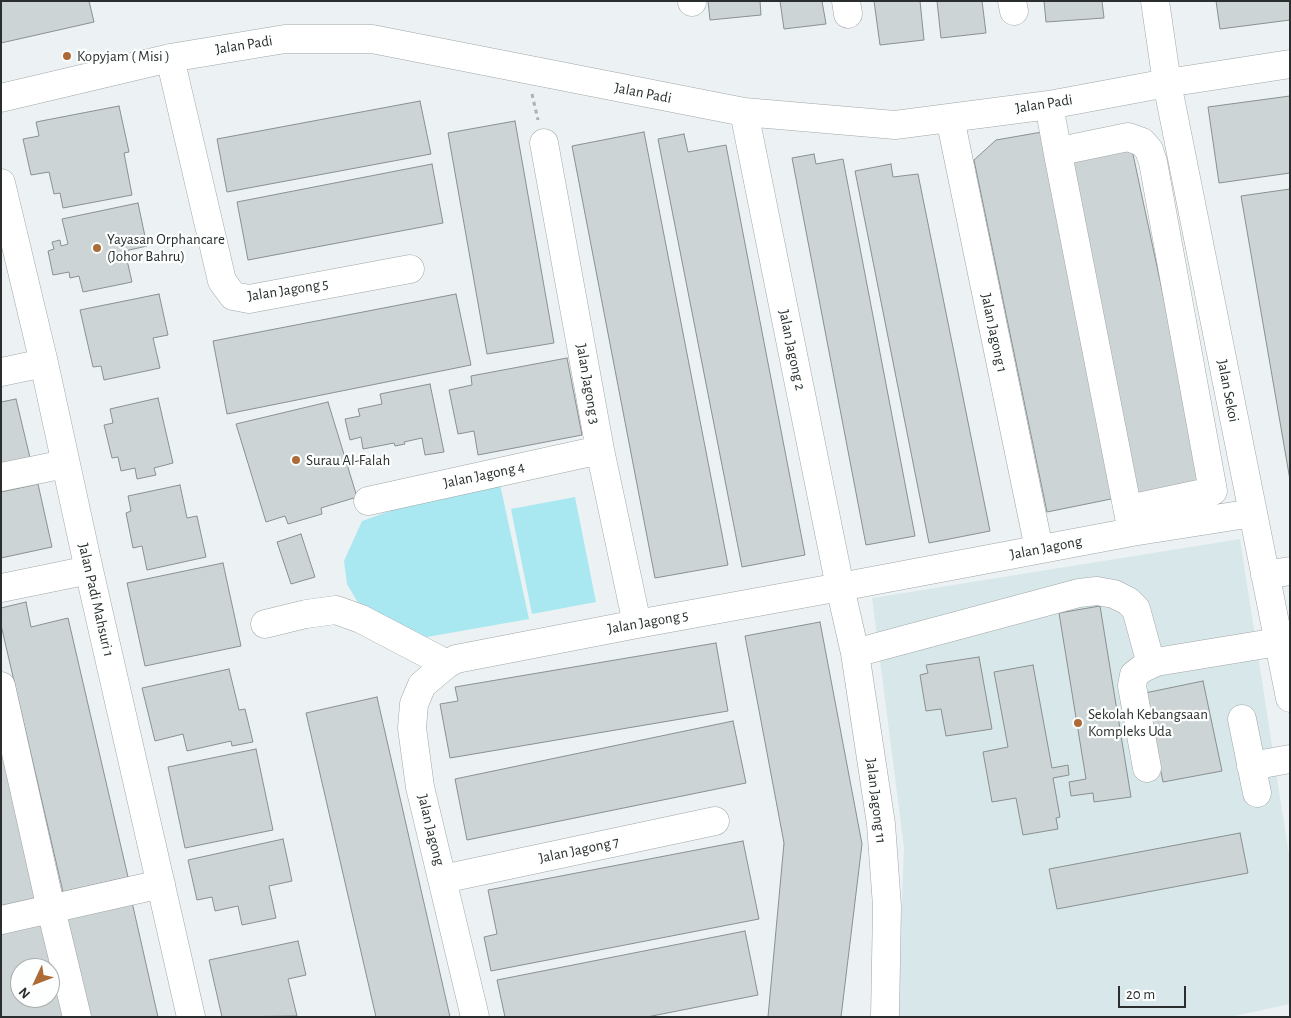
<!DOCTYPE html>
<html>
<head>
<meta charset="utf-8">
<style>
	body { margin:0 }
	#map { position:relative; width:1291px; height:1018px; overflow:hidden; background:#ecf2f3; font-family:"Alegreya Sans",sans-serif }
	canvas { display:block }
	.frame { position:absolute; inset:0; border:2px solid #2b2e2e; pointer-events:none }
	.north { position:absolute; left:10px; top:958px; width:50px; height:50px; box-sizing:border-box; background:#fdffff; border:1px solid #a9abab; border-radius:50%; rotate:227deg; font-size:14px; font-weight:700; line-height:20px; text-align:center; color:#2b2e2e }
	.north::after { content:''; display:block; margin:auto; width:18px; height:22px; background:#ad6b37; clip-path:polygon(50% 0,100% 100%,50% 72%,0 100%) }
	.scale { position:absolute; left:1118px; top:986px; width:68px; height:22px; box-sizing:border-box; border:2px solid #2b2e2e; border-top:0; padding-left:6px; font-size:15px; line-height:18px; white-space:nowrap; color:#2b2e2e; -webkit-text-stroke:4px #fdffff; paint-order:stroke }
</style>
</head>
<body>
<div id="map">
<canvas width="1291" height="1018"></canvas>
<div class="frame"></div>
<div class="north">N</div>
<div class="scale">20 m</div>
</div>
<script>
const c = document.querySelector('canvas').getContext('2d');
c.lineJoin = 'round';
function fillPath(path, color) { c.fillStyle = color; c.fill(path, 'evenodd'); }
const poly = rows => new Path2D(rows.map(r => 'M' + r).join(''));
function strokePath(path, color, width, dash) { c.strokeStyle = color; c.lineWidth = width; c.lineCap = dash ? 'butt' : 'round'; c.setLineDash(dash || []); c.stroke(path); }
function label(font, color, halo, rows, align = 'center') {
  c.font = font + ' "Alegreya Sans",sans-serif'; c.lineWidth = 4.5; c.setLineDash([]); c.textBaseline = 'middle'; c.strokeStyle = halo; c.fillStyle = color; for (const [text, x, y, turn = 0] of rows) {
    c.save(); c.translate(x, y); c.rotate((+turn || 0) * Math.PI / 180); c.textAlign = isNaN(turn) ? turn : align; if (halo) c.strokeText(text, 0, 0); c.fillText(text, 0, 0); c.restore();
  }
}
const built = poly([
	[1240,539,1290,861,1290,1004,1230,1017,897,1017,904,848,872,598]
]);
const green = poly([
	[500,484,529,619,427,637,397,630,361,608,347,584,344,561,362,521,398,508],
	[575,497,596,602,532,614,511,509]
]);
const building = poly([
	[1,1,89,1,94,22,1,43,1,1],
	[708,1,760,1,761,15,710,20,708,1],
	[780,1,822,1,826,24,784,29,780,1],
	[874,1,920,1,924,40,880,45,874,1],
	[937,1,982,1,986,33,941,38,937,1],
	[1044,1,1102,1,1104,18,1046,22,1044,1],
	[1216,1,1290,1,1290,20,1220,29,1216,1],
	[1290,96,1290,173,1219,183,1208,107,1290,96],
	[420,101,431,154,227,192,217,139,420,101],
	[119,106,129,152,124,153,132,195,63,208,60,193,54,194,49,172,31,175,23,139,39,136,36,122,119,106],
	[515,121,554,343,487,354,448,133,515,121],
	[644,132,728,565,655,578,572,146,644,132],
	[1042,132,1121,497,1047,512,974,160,996,140,1042,132],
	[684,134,688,152,726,145,805,555,742,567,658,139,684,134],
	[1131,145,1204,486,1135,504,1067,156,1131,145],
	[814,154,816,164,843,159,915,536,866,545,792,158,814,154],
	[432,164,443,223,248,260,237,202,432,164],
	[891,164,893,177,918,174,990,531,929,543,855,171,891,164],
	[1290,189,1290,480,1241,196,1290,189],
	[138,203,147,246,125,251,132,282,83,292,79,276,70,278,69,272,53,275,48,251,54,249,52,242,60,240,61,246,68,244,62,219,138,203],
	[159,294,168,335,153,338,160,368,104,380,101,366,93,367,80,310,159,294],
	[456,294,471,365,227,414,213,341,456,294],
	[567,358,582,435,478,455,474,431,458,434,449,390,472,385,471,376,567,358],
	[430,384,444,452,425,455,422,438,404,442,405,444,395,446,394,443,363,449,361,437,350,440,345,419,360,416,358,409,382,404,380,394,430,384],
	[158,398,173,463,154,468,156,475,137,479,135,468,121,471,118,457,112,458,104,425,113,423,110,409,158,398],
	[16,399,31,462,1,469,1,402,16,399],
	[328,402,357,497,321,508,322,514,288,524,285,516,266,522,236,424,328,402],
	[38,484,52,547,1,558,1,492,38,484],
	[180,485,187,518,197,516,206,557,147,570,142,546,133,548,126,513,131,511,128,496,180,485],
	[301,534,315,577,291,584,277,542,301,534],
	[223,563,241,646,145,666,127,583,223,563],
	[26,602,31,627,68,618,128,877,63,892,1,625,1,608,26,602],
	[1100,606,1131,797,1094,802,1093,793,1071,796,1069,782,1086,779,1059,613,1100,606],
	[820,622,862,844,841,1017,768,1017,784,843,745,636,820,622],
	[716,643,728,711,450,758,440,704,458,701,455,687,716,643],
	[979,657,992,729,946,736,941,709,926,711,920,675,928,673,926,665,979,657],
	[1033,665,1052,768,1068,765,1069,775,1053,778,1060,817,1056,818,1058,829,1023,835,1016,798,992,802,983,752,1008,747,994,672,1033,665],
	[229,669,239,710,245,709,253,742,232,746,231,741,187,751,183,734,155,741,142,688,229,669],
	[1203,681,1222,771,1163,782,1145,693,1203,681],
	[377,697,450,1017,376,1017,306,713,377,697],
	[1,713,41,898,1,907,1,713],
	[733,721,746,783,467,840,455,779,733,721],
	[256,749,273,830,185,848,168,767,256,749],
	[1240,833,1248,873,1057,909,1049,869,1240,833],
	[283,839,292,881,269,886,276,918,242,925,238,906,215,911,212,897,197,900,188,860,283,839],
	[743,841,759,919,491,971,484,937,497,934,488,890,743,841],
	[132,902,158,1017,89,1017,67,917,132,902],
	[44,919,68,1017,1,1017,1,929,44,919],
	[20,968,50,968,50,998,20,998,20,968],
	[745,931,758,995,647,1017,505,1017,497,980,745,931],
	[298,941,306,975,288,979,297,1016,222,1017,209,960,298,941]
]);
const path = poly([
	[532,94,538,120]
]);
const minor = poly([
	[692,1,692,2],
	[846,1,848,14],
	[1012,1,1014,11],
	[1155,1,1167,83,1290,698],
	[170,58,222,281,233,296,249,299,410,269],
	[1,98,170,58,285,39,372,39,744,112,895,125,1049,105,1167,83,1290,64],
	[1049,105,1058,154],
	[744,112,840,587,855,653,881,824,887,906,885,1017],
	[950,118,1039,549],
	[544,143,600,450,637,624],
	[1,183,44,363,89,570,191,1017],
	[1,372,44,363],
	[1,477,65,464],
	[368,501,600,450],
	[1129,509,1213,491,1153,162,1149,150,1142,142,1128,137,1065,150,1060,151,1058,154,1132,532],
	[1265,575,1290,571],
	[1,588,89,570],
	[265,624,306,614,336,610,361,619,447,664],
	[855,653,1079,593,1097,591,1114,594,1128,601,1136,609,1151,664],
	[1,686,51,909,77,1017],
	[1242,719,1257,793],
	[1251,766,1290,759],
	[1147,768,1132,686,1134,675,1143,668,1156,662,1278,642],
	[443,879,715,821],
	[1,920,161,884],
	[475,1017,420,787,412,728,414,704,422,685,447,664,456,659,637,624,840,587,1132,532,1253,513]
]);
const markers = [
	[67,56,5,"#ad6b37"],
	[97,248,5,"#ad6b37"],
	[296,460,5,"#ad6b37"],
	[1078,723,5,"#ad6b37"]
];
const streetNames = [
	["Jalan Padi",244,45,-9],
	["Jalan Padi",643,93,11],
	["Jalan Padi",1044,104,-9],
	["Jalan Jagong 5",288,290,-9],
	["Jalan Jagong 1",994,333,78],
	["Jalan Jagong 2",792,350,78],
	["Jalan Jagong 3",588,384,80],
	["Jalan Sekoi",1228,391,79],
	["Jalan Jagong 4",484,475,-12],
	["Jalan Jagong",1046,548,-11],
	["Jalan Padi Mahsuri 1",96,600,77],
	["Jalan Jagong 5",648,622,-10],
	["Jalan Jagong 11",876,801,83],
	["Jalan Jagong",431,830,76],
	["Jalan Jagong 7",579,850,-12]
];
const poiNames = [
	["Kopyjam ( Misi )",77,56],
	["Yayasan Orphancare",107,239],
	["(Johor Bahru)",107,256],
	["Surau Al-Falah",306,460],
	["Sekolah Kebangsaan",1088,714],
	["Kompleks Uda",1088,731]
];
fillPath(built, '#d8e8ea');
fillPath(green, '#a9e8f1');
fillPath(building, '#cdd4d5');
strokePath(building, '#8a9091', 1);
strokePath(minor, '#a0a6a7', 29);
strokePath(path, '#acb1b2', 3, [4, 4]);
strokePath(minor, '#fff', 28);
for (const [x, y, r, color] of markers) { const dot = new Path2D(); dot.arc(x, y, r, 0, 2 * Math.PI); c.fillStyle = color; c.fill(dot); strokePath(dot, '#fdffff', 2); }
label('15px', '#2b2e2e', '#fdffff', streetNames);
label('15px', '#2b2e2e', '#fdffff', poiNames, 'left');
</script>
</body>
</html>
